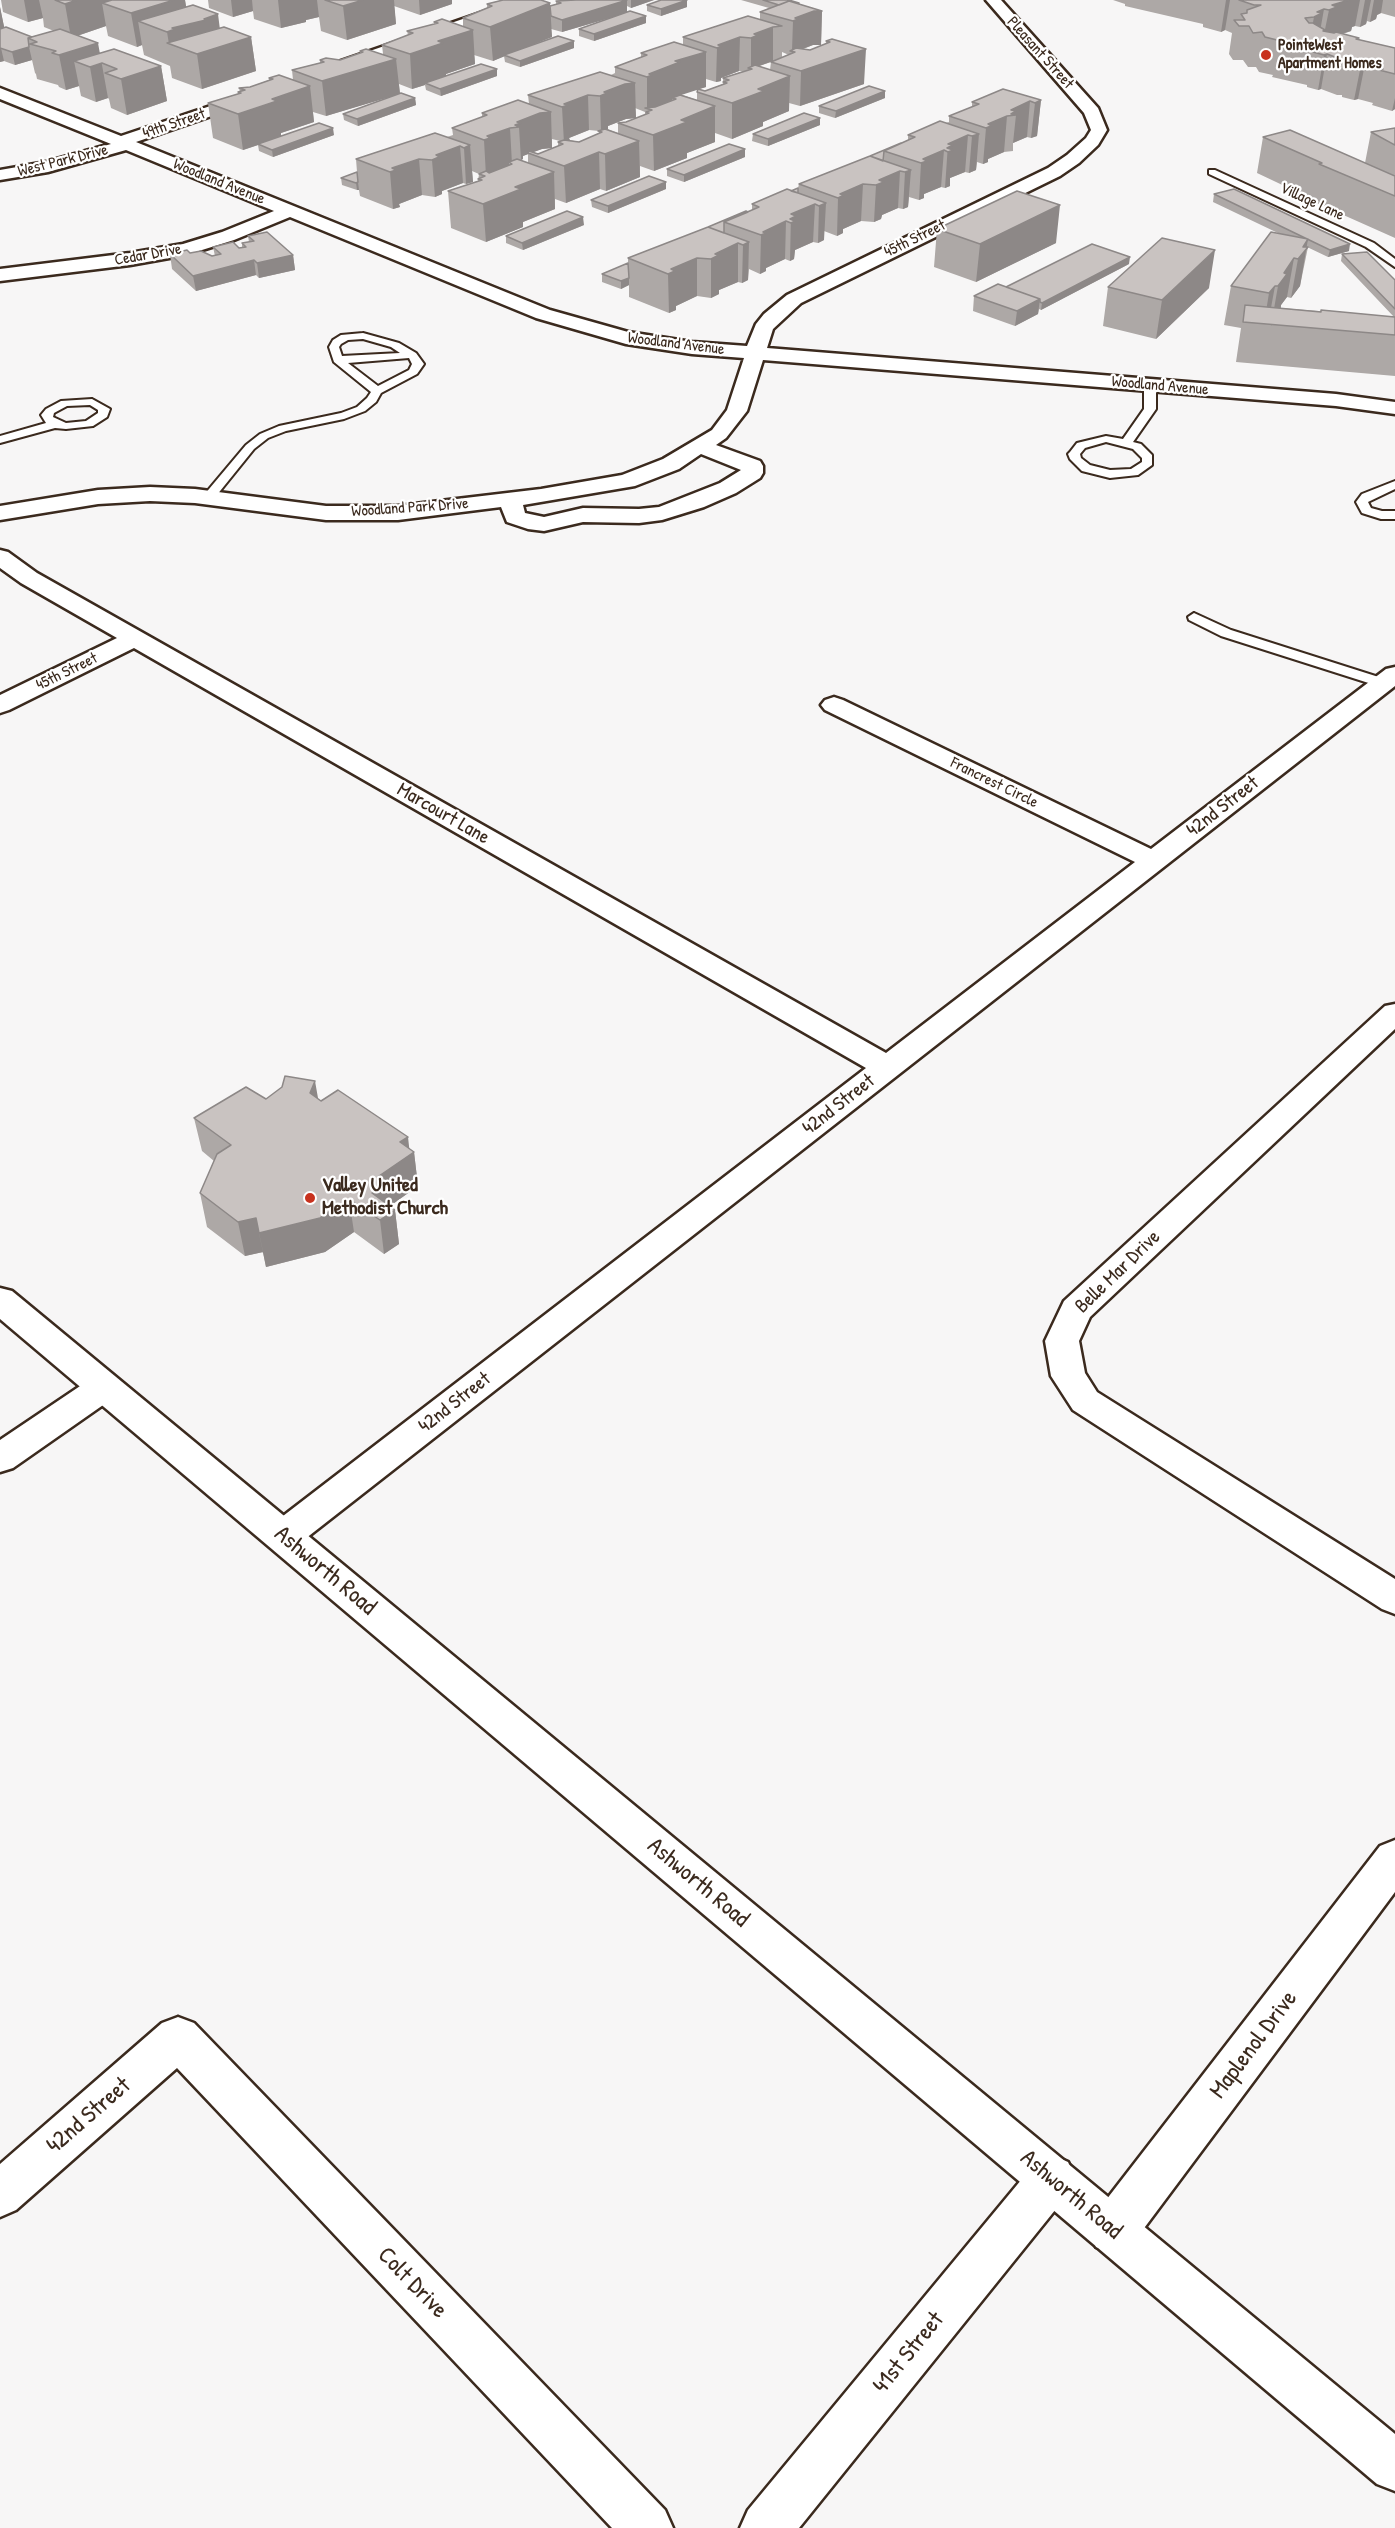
<!DOCTYPE html>
<html>
<head>
<meta charset="utf-8">
<style>
	body { margin:0 }
	canvas { display:block; background:#f7f6f6 }
</style>
</head>
<body>
<canvas width="1395" height="2528"></canvas>
<script>
const c = document.querySelector('canvas').getContext('2d');
c.lineJoin = 'round';
const poly = rows => new Path2D(rows.map(r => 'M' + r).join(''));
function strokePath(path, color, width, dash) { c.strokeStyle = color; c.lineWidth = width; c.lineCap = dash ? 'butt' : 'round'; c.setLineDash(dash || []); c.stroke(path); }
function fillPath(path, color) { c.fillStyle = color; c.fill(path, 'evenodd'); }
function label(font, color, halo, rows, align = 'center') {
  c.font = font + ' "Patrick Hand",sans-serif'; c.lineWidth = 4.5; c.setLineDash([]); c.textBaseline = 'middle'; c.strokeStyle = halo; c.fillStyle = color; for (const [text, x, y, turn = 0] of rows) {
    c.save(); c.translate(x, y); c.rotate((+turn || 0) * Math.PI / 180); c.textAlign = isNaN(turn) ? turn : align; if (halo) c.strokeText(text, 0, 0); c.fillText(text, 0, 0); c.restore();
  }
}
const service = poly([
	[1209,170,1215,170,1374,243,1395,259,1395,267,1366,247,1209,174,1209,170],
	[363,333,399,343,416,353,424,364,417,374,381,393,376,402,365,411,344,419,286,431,268,438,254,449,212,501,204,501,204,495,246,445,260,434,279,426,341,413,357,407,367,398,371,392,334,362,329,347,333,340,341,335,363,333],
	[363,339,391,347,400,353,342,356,339,347,341,344,348,340,363,339],
	[409,358,412,364,409,370,378,386,348,363,409,358],
	[1150,382,1156,385,1156,409,1133,442,1141,444,1152,455,1152,465,1138,475,1110,478,1082,471,1070,459,1068,454,1070,452,1077,443,1106,436,1123,439,1144,409,1144,385,1150,382],
	[1106,442,1133,449,1142,458,1142,462,1131,469,1110,470,1090,465,1081,458,1080,454,1085,448,1106,442],
	[92,399,110,409,107,417,93,426,66,429,55,428,0,443,0,436,46,423,41,415,46,409,61,401,92,399],
	[90,405,98,410,98,413,86,421,66,423,53,417,54,413,67,406,90,405],
	[1395,481,1395,489,1368,502,1371,508,1382,511,1395,511,1395,519,1381,519,1362,513,1356,502,1362,494,1395,481],
	[1194,613,1231,630,1388,680,1390,683,1388,686,1378,686,1221,636,1189,620,1188,617,1194,613]
]);
const minor = poly([
	[518,0,540,0,538,3,344,70,332,70,330,67,332,64,518,0],
	[986,0,1001,0,1098,108,1107,130,1098,145,1079,163,1060,176,801,303,773,329,767,348,1336,394,1395,402,1395,414,1336,406,763,360,747,411,726,438,716,445,760,461,763,466,763,473,760,478,736,493,704,507,662,520,639,523,583,522,544,531,528,529,507,522,501,507,398,520,326,520,195,503,150,501,98,504,0,520,0,506,98,490,150,487,195,489,326,506,398,506,541,489,622,475,663,459,712,430,727,410,744,358,692,354,626,344,536,318,290,217,234,240,186,255,130,265,0,281,0,269,130,253,183,244,222,232,274,211,126,150,48,172,0,180,0,170,46,162,111,144,0,99,0,88,121,136,246,94,258,94,260,97,258,100,136,142,550,310,628,332,692,342,747,346,756,324,764,314,787,295,1048,168,1067,155,1086,138,1091,130,1084,113,986,0],
	[701,454,741,470,720,483,659,507,639,509,583,508,544,517,525,513,523,505,635,486,679,469,701,454],
	[0,550,8,552,37,573,886,1053,1135,862,825,710,821,705,825,700,834,697,843,700,1151,849,1386,669,1395,667,1395,686,296,1546,283,1551,270,1546,265,1536,270,1526,866,1068,134,648,9,710,0,713,0,695,117,638,21,583,0,568,0,550],
	[1395,1004,1395,1029,1090,1317,1079,1341,1085,1373,1097,1392,1395,1579,1395,1614,1382,1609,1073,1410,1051,1376,1045,1341,1064,1301,1385,1006,1395,1004],
	[104,1374,116,1378,121,1387,116,1396,13,1468,0,1472,0,1440,92,1378,104,1374],
	[1395,1840,1395,1892,1130,2247,1113,2253,1096,2247,1090,2230,1096,2213,1380,1846,1395,1840],
	[178,2017,194,2023,665,2510,673,2528,612,2528,177,2068,16,2210,0,2217,0,2164,162,2023,178,2017],
	[1052,2155,1068,2162,1075,2178,1068,2194,799,2528,740,2528,748,2510,1036,2162,1052,2155]
]);
const secondary = poly([
	[0,1288,12,1291,1395,2434,1395,2491,1377,2484,0,1319,0,1288]
]);
const wall = poly([
	[1,0,185,0,186,7,220,29,251,37,256,71,202,89,172,78,170,66,144,55,142,45,137,47,108,36,106,26,77,36,100,53,161,66,167,101,127,115,111,108,109,99,108,98,96,102,81,96,79,86,66,90,59,87,58,85,37,79,36,74,35,73,32,60,15,65,4,61,0,62,0,7,4,27,32,37,54,31,44,27,43,18,28,22,3,12],
	[208,0,452,0,452,4,420,15,394,6,396,24,347,40,321,31,319,17,306,20,306,22,281,28,254,19,253,11,233,17,209,8],
	[576,0,654,0,631,8,627,6,627,12,646,23,594,41,579,36,579,29,616,16,562,32,551,29,552,37,518,50,574,48,520,67,505,62,504,56,493,61,474,55,475,64,446,74,446,76,497,76,441,96,426,90,425,85,412,89,399,84,400,94,415,98,416,105,358,126,344,120,343,114,398,94,326,116,313,112,314,122,281,133,281,136,334,135,273,157,259,151,258,145,243,150,213,138,208,103,238,94,238,92,240,92,239,88,250,87,269,80,269,78,293,80,292,70,320,63,320,60,340,60,360,53,360,51,383,54,382,45,408,35,407,31,434,24,434,22,463,26,463,18,487,8,487,4,550,6,556,4,556,1],
	[741,0,789,0,799,3,798,4,822,11,821,45,813,45,803,49,810,50,826,44,826,41,832,39,864,84,800,106,789,103,789,111,763,122,763,126,732,139,715,133,715,142,687,153,687,158,654,171,640,166,640,177,606,191,600,189,566,203,555,199,555,209,523,222,523,227,486,242,451,228,448,191,478,181,479,174,472,171,473,182,466,184,463,183,442,191,442,194,435,197,422,195,399,204,400,207,393,209,360,196,359,190,357,190,342,185,341,178,357,172,356,159,447,137,453,135,452,128,482,117,482,113,529,104,528,95,611,75,615,73,615,67,641,57,641,53,683,45,683,37,760,20,760,12,769,8],
	[782,52,789,55,782,57],
	[771,62,770,70,759,66],
	[739,71,743,71,723,78,723,84,705,91,697,92,697,100,680,94,706,87,706,79,716,82,721,81,721,78],
	[635,108,645,112,645,115,626,122,618,123,618,133,607,129,608,129,608,126,626,119,636,118],
	[589,130,599,131,599,134,579,142,570,140,569,138],
	[552,139,560,141,558,142,558,146,538,154,533,152,542,149,552,148],
	[528,154,528,163,521,160,523,159,523,156],
	[1113,0,1395,0,1395,17,1381,13,1377,15,1376,19,1370,22,1367,21,1366,24,1360,27,1355,26,1352,27,1351,31,1343,34,1358,40,1395,48,1395,109,1392,111,1372,105,1373,103,1358,99,1354,100,1342,97,1342,95,1337,95,1321,89,1318,90,1307,87,1307,85,1272,77,1273,75,1259,72,1256,67,1248,67,1243,60,1233,60,1229,54,1232,33,1225,30,1221,32,1203,27,1203,24,1125,6,1125,4],
	[647,5,687,7,661,16,647,11],
	[885,98,835,118,819,113,819,106],
	[1041,100,1037,136,1031,138,1027,137,1013,143,1013,151,1004,152,988,159,988,162,983,164,977,162,976,170,969,173,965,172,950,178,950,186,945,188,941,187,924,194,924,198,919,200,909,197,908,207,903,209,898,208,882,215,881,219,874,222,861,221,843,229,843,233,837,236,824,231,824,240,818,243,813,242,795,250,794,259,790,261,785,259,766,268,766,271,760,274,749,269,748,280,742,283,738,282,719,290,719,294,711,298,697,296,676,306,676,310,669,313,629,297,629,285,621,289,602,282,602,274,628,263,628,258,748,212,752,210,752,204,791,191,798,188,799,184,870,156,908,140,908,135,949,122,949,116,972,107,972,102],
	[820,118,820,125,768,146,752,141,753,134],
	[1395,128,1395,238,1312,201,1312,199,1257,173,1263,137,1365,163,1371,132],
	[745,157,684,182,667,176,667,169],
	[666,189,608,213,592,207,591,200],
	[1214,194,1349,251,1328,257,1307,247,1308,247,1300,286,1291,298,1287,297,1281,305,1281,308,1394,317,1341,261,1342,254,1395,280,1395,376,1236,362,1241,328,1224,325,1231,286,1280,234,1213,202],
	[584,225,523,250,506,243,506,236],
	[937,229,1056,243,976,282,934,267],
	[248,236,293,255,295,270,259,278,256,275,196,291,172,269,170,254,190,253,212,256,215,256,213,247,239,248,242,248,242,243,249,242],
	[1129,264,1041,310,1039,309,1038,314,1015,326,973,311,974,296,1006,287],
	[1108,287,1209,288,1156,339,1103,326],
	[266,1099,318,1099,414,1152,418,1186,390,1206,395,1210,399,1244,384,1254,354,1232,325,1252,266,1267,263,1252,245,1256,207,1227,200,1193,214,1161,202,1151,194,1118]
]);
const shadedWall = poly([
	[24,0,39,0,43,18,28,22],
	[55,0,119,0,102,3,106,26,71,38,65,4],
	[174,0,185,0,189,24,218,14,222,46,251,37,256,71,202,89,197,54,169,44,167,32,138,21,142,45,137,47,131,13],
	[231,0,252,0,253,11,233,17],
	[278,0,317,0,319,17,306,20,306,22,281,28],
	[363,0,394,0,396,24,347,40,343,6],
	[419,0,452,0,452,4,420,15],
	[627,0,627,13,562,32,562,20],
	[631,0,654,0,631,8],
	[687,0,687,7,661,16,661,9],
	[1226,0,1230,0,1225,30,1221,32],
	[1349,0,1360,0,1355,26,1352,27,1351,31,1331,37,1322,44,1329,10,1332,5],
	[1365,0,1371,0,1366,24,1360,27],
	[1374,0,1383,0,1381,13,1377,15,1376,19,1370,22],
	[550,3,552,37,493,61,490,27],
	[0,7,6,36,0,38],
	[1324,9,1318,43,1308,49,1314,17,1317,12],
	[814,11,822,11,821,45,813,45,797,51,792,51,793,21,795,18],
	[646,16,646,23,594,41,594,34],
	[773,27,773,61,751,69,751,38,747,37],
	[473,30,475,64,446,74,446,78,425,83,425,85,412,89,410,54,438,41],
	[740,37,739,71,721,78,721,81,716,82,717,48,718,45],
	[574,41,574,48,520,67,520,61],
	[98,43,108,98,96,102,90,67,74,61,79,86,66,90,59,55],
	[29,47,32,60,15,65,12,52],
	[0,48,1,48,4,61,0,62],
	[866,49,864,84,800,106,801,71],
	[706,52,706,87,672,98,672,100,652,110,647,109,647,74,675,61],
	[1327,54,1321,89,1318,90,1324,55],
	[396,59,400,94,326,116,322,81],
	[1365,64,1358,99,1354,100,1361,65],
	[161,66,167,101,127,115,121,79],
	[497,69,497,76,441,96,440,89],
	[790,76,789,111,763,122,763,126,732,139,732,103,758,89],
	[635,83,636,118,626,119,608,126,608,129,601,131,600,96,603,90,625,84],
	[310,86,314,122,281,133,281,137,258,144,258,145,243,150,238,114,272,99],
	[885,91,885,98,835,118,836,111],
	[588,95,589,130,569,138,570,141,564,143,562,107,564,104],
	[415,98,416,105,358,126,357,119],
	[1395,98,1395,109,1392,111],
	[1041,100,1037,136,1031,138,1035,103],
	[1030,101,1027,137,1013,143,1016,115,1011,116,1011,110],
	[715,106,715,142,687,153,687,158,654,171,653,135,681,120],
	[551,112,552,148,542,149,523,156,523,159,521,160,519,127,515,127,517,122,540,113],
	[1007,116,1004,152,988,159,988,162,983,164,986,128,988,124],
	[820,118,820,125,768,146,768,139],
	[333,128,334,135,273,157,272,150],
	[510,128,512,164,509,162,509,165,486,176,484,140,487,136],
	[979,134,976,170,969,173,972,136],
	[968,135,965,172,950,178,950,186,945,188,948,144],
	[639,141,640,177,606,191,605,154],
	[470,145,473,182,466,184,464,148],
	[460,146,463,183,442,191,442,194,435,197,432,160,436,155],
	[745,149,745,157,684,182,684,175],
	[944,150,941,187,924,194,924,198,919,200,921,163,923,159],
	[599,152,600,189,566,203,564,166],
	[419,159,422,195,399,204,400,207,393,209,390,172,392,168],
	[911,170,908,207,903,209,905,172],
	[900,171,898,208,882,215,881,219,874,222,876,185,879,180],
	[554,172,555,209,523,222,523,227,486,242,483,204,515,187],
	[358,182,359,190,357,190,356,183],
	[666,182,666,189,608,213,608,206],
	[863,184,861,221,843,229,843,233,837,236,838,198,840,194],
	[826,203,824,240,818,243,819,206],
	[815,204,813,242,795,250,794,259,790,261,791,214],
	[1060,205,1056,243,976,282,980,244],
	[583,217,584,225,523,250,522,243],
	[786,221,785,259,766,268,766,271,760,274,761,235,763,232],
	[1308,239,1300,286,1291,298,1298,259,1303,247],
	[749,242,748,280,742,283,743,245],
	[738,243,738,282,719,290,719,294,711,298,711,259,715,254],
	[1350,244,1349,251,1328,257,1330,250],
	[1215,250,1209,288,1156,339,1162,300],
	[293,255,295,270,259,278,257,263],
	[1130,257,1129,264,1041,310,1042,303],
	[697,258,697,296,676,306,676,310,669,313,668,274,671,269],
	[1294,258,1287,297,1281,305,1280,313,1271,326,1278,286,1284,273],
	[254,260,256,275,196,291,193,276],
	[629,278,629,285,621,289,621,281],
	[1275,286,1268,324,1264,324,1269,293],
	[1040,299,1038,314,1015,326,1017,311],
	[315,1081,321,1115,310,1093],
	[408,1137,410,1155,414,1152,418,1186,390,1206,391,1212,395,1210,399,1244,384,1254,380,1220,372,1193,379,1176,400,1142],
	[349,1199,354,1232,325,1252,266,1267,259,1233],
	[256,1218,263,1252,245,1256,238,1222]
]);
const building = poly([
	[55,0,77,0,65,4,55,0],
	[112,0,174,0,131,13,102,3,112,0],
	[325,0,363,0,343,6,325,0],
	[503,0,541,0,550,3,490,27,463,18,492,6,487,4,503,0],
	[576,0,627,0,562,20,551,16,550,6,561,3,556,1,576,0],
	[661,0,687,0,661,9,647,5,661,0],
	[763,0,789,0,799,3,797,3,789,1,779,5,763,0],
	[1239,0,1349,0,1332,5,1337,7,1329,10,1324,9,1317,12,1322,13,1314,17,1305,18,1309,23,1313,23,1325,30,1323,31,1334,33,1336,32,1359,38,1356,39,1395,48,1395,74,1379,70,1383,69,1365,64,1361,65,1349,62,1352,61,1343,60,1327,54,1324,55,1313,52,1316,51,1278,43,1281,41,1265,37,1262,32,1253,33,1249,26,1239,26,1234,20,1245,20,1241,14,1247,13,1247,10,1261,5,1254,5,1239,0],
	[789,1,822,11,814,11,795,18,798,19,793,21,760,12,789,1],
	[193,5,218,14,204,19,206,20,172,28,175,29,167,32,138,21,193,5],
	[630,11,646,16,594,34,579,29,630,11],
	[748,16,782,26,773,27,754,34,758,35,751,38,740,37,718,45,722,46,717,48,683,37,748,16],
	[442,19,473,30,438,41,443,43,410,54,382,45,413,33,407,31,438,23,434,22,442,19],
	[6,27,32,37,28,38,29,47,12,52,0,48,0,29,6,27],
	[224,27,251,37,197,54,167,43,224,27],
	[60,29,98,43,59,55,52,53,56,51,30,44,37,42,28,38,60,29],
	[558,36,574,41,520,61,504,55,558,36],
	[832,39,866,49,801,71,771,62,795,52,790,51,796,48,810,50,830,42,826,41,832,39],
	[674,42,706,52,675,61,680,62,649,74,652,75,647,77,615,67,647,55,641,53,674,42],
	[114,49,161,66,121,79,105,73,117,69,102,63,90,67,74,61,114,49],
	[366,49,396,59,322,81,292,70,324,62,320,60,326,58,340,60,363,52,360,51,366,49],
	[481,64,497,69,440,89,425,83,481,64],
	[755,65,790,76,758,89,764,91,732,103,697,92,698,89,705,91,727,83,723,82,729,80,723,78,752,69,748,68,755,65],
	[600,72,635,83,625,84,604,92,607,93,600,96,588,95,564,104,568,105,562,107,528,95,600,72],
	[279,75,310,86,272,99,277,101,238,114,208,103,241,93,238,92,245,90,239,88,250,87,273,79,269,78,279,75],
	[869,86,885,91,836,111,819,106,869,86],
	[1003,89,1041,100,1035,103,1030,101,1011,110,1016,111,1011,114,1016,115,1007,116,988,124,991,126,986,128,949,116,979,104,972,102,1003,89],
	[401,93,415,98,357,119,343,114,401,93],
	[680,95,715,106,681,120,687,122,653,135,618,123,626,122,649,113,646,112,652,110,645,108,655,107,676,99,672,98,680,95],
	[518,100,551,112,540,113,517,122,521,123,515,125,519,127,510,128,487,136,490,138,484,140,452,128,487,115,482,113,518,100],
	[804,113,820,118,768,139,753,134,804,113],
	[940,121,979,134,972,136,968,135,948,144,953,145,947,148,953,150,948,152,944,150,923,159,927,161,921,163,884,151,915,137,908,135,940,121],
	[319,123,333,128,272,150,258,144,319,123],
	[1395,128,1395,145,1371,132,1395,128],
	[605,129,639,141,605,154,599,152,564,166,528,153,529,151,538,154,563,144,558,142,564,140,579,142,602,132,598,131,605,129],
	[1290,130,1395,176,1395,196,1319,164,1322,163,1263,137,1290,130],
	[435,133,470,145,464,148,460,146,436,155,439,157,432,160,419,159,392,168,396,170,390,172,356,159,435,133],
	[901,143,884,151,883,161,870,156,901,143],
	[729,144,745,149,684,175,667,169,729,144],
	[870,156,911,170,905,172,900,171,879,180,884,182,876,185,863,184,840,194,844,195,838,198,799,184,870,156],
	[517,159,554,172,515,187,521,189,483,204,448,191,482,180,478,179,485,176,479,174,486,171,489,173,512,164,509,162,517,159],
	[357,172,358,182,356,183,341,178,357,172],
	[649,176,666,182,608,206,591,200,649,176],
	[798,188,798,193,791,191,798,188],
	[787,189,826,203,819,206,815,204,791,214,796,216,790,219,795,221,791,223,786,221,763,232,766,233,761,235,724,222,759,207,752,204,787,189],
	[1234,189,1350,244,1330,250,1214,194,1234,189],
	[1017,191,1060,205,980,244,937,229,1017,191],
	[567,211,583,217,522,243,506,236,567,211],
	[746,211,748,212,724,222,724,233,708,227,746,211],
	[708,227,749,242,743,245,738,243,715,254,719,255,711,259,697,258,671,269,675,271,668,274,628,258,708,227],
	[267,232,293,255,257,263,254,260,193,276,170,254,187,250,190,253,201,251,212,256,221,254,213,247,233,242,239,248,246,247,242,243,254,241,248,236,267,232],
	[1271,232,1308,239,1303,247,1308,247,1298,259,1294,258,1284,273,1287,274,1278,286,1275,286,1269,293,1231,286,1271,232],
	[1162,238,1215,250,1162,300,1108,287,1162,238],
	[1092,244,1130,257,1042,303,1040,302,1040,299,1006,287,1092,244],
	[1367,252,1395,280,1395,309,1342,254,1367,252],
	[628,263,629,278,621,281,602,274,628,263],
	[998,284,1040,299,1017,311,974,296,998,284],
	[1245,305,1321,312,1321,310,1395,317,1395,335,1243,322,1245,305],
	[285,1076,315,1081,310,1093,321,1101,338,1090,408,1137,400,1142,414,1152,379,1176,387,1182,372,1193,395,1210,380,1220,349,1199,320,1218,259,1233,256,1218,238,1222,200,1193,217,1154,231,1145,194,1118,246,1087,266,1099,282,1087,285,1076]
]);
const markers = [
	[1266,55,6,"#c8321e"],
	[310,1198,6,"#c8321e"]
];
const farPoinames = [
	["PointeWest",1278,46],
	["Apartment Homes",1278,64]
];
const farStreetnames = [
	["Pleasant Street",1040,53,48],
	["49th Street",174,124,-19],
	["West Park Drive",63,161,-14],
	["Woodland Avenue",219,182,22],
	["Village Lane",1312,202,25],
	["45th Street",915,239,-26],
	["Cedar Drive",148,255,-10],
	["Woodland Avenue",676,344,7],
	["Woodland Avenue",1160,386,5],
	["Woodland Park Drive",410,508,-4],
	["45th Street",67,672,-26],
	["Francrest Circle",994,783,26]
];
const streetNames = [
	["42nd Street",1223,807,-38],
	["Marcourt Lane",443,814,30],
	["42nd Street",839,1105,-38],
	["Belle Mar Drive",1118,1272,-44],
	["42nd Street",455,1403,-38]
];
const poiNames = [
	["Valley United",322,1186],
	["Methodist Church",322,1209]
];
const nearStreetnames = [
	["Ashworth Road",325,1571,40],
	["Ashworth Road",698,1883,40],
	["Maplenol Drive",1254,2045,-53],
	["42nd Street",89,2116,-41],
	["Ashworth Road",1071,2195,40],
	["Colt Drive",412,2283,46],
	["41st Street",909,2353,-51]
];
strokePath(service, '#3b2a1e', 4);
strokePath(minor, '#3b2a1e', 5);
strokePath(secondary, '#3b2a1e', 5);
fillPath(service, '#fff');
fillPath(minor, '#fff');
fillPath(secondary, '#fff');
fillPath(wall, '#ada8a6');
fillPath(shadedWall, '#8d8887');
fillPath(building, '#c9c3c1');
strokePath(building, '#8d8887', 1.5);
for (const [x, y, r, color] of markers) { const dot = new Path2D(); dot.arc(x, y, r, 0, 2 * Math.PI); c.fillStyle = color; c.fill(dot); strokePath(dot, '#fff', 2); }
label('bold 16px', '#3b2a1e', '#fff', farPoinames, 'left');
label('16px', '#3b2a1e', '#fff', farStreetnames);
label('20px', '#3b2a1e', '#fff', streetNames);
label('bold 20px', '#3b2a1e', '#fff', poiNames, 'left');
label('24px', '#3b2a1e', '#fff', nearStreetnames);
</script>
</body>
</html>
